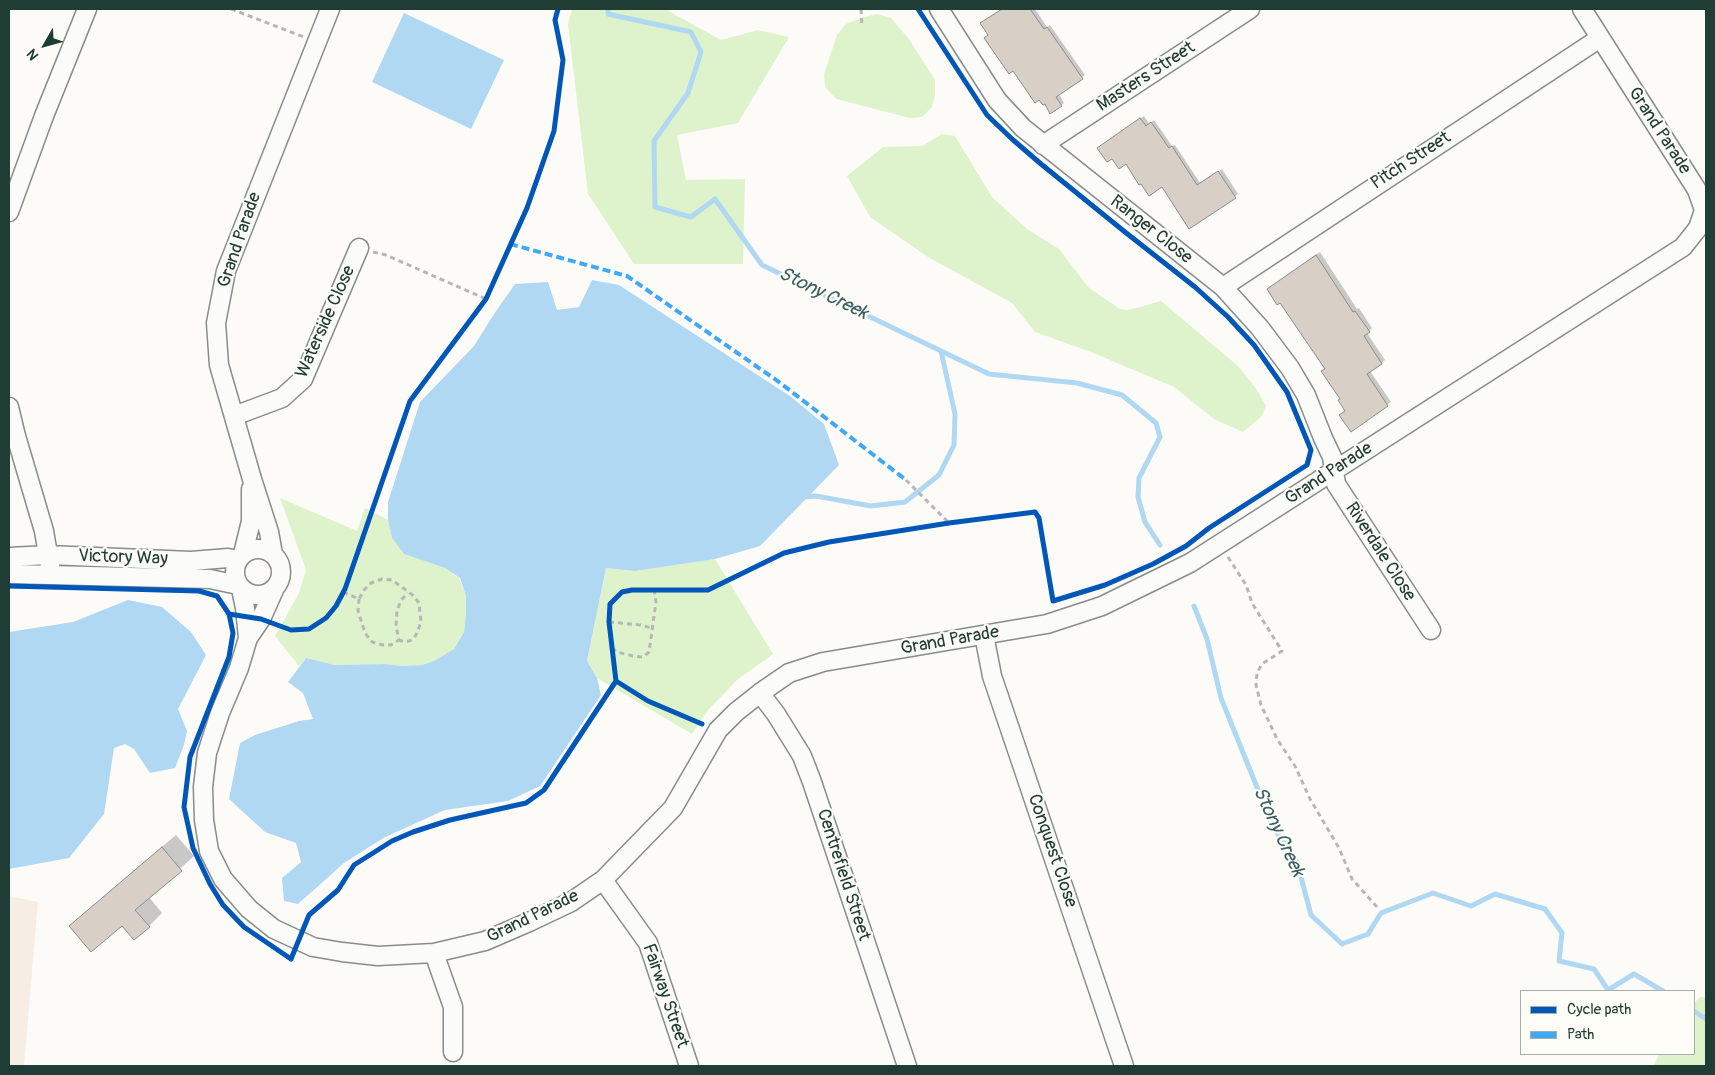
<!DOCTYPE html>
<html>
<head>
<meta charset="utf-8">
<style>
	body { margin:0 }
	#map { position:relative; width:1715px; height:1075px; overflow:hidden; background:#fcfbf8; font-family:Pangolin,sans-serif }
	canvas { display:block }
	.frame { position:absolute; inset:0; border:10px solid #1f3d34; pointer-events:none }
	.legend { position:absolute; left:1520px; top:990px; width:175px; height:65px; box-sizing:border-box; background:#fdfcf7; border:1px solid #a4b0a9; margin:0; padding:6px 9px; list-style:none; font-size:15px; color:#1f3d34 }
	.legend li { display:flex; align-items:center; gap:10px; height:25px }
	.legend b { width:25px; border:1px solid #a4b0a9 }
	.north { position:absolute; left:20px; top:20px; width:50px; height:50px; -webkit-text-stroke:4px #fdfcf7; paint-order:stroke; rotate:232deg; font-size:14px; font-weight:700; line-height:20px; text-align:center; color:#1f3d34 }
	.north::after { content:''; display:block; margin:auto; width:18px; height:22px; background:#1f3d34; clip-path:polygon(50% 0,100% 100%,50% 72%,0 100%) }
</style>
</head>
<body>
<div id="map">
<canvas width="1715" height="1075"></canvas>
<div class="frame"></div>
<ul class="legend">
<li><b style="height:6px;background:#0057b8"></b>Cycle path</li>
<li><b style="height:6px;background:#3fa9f5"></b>Path</li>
</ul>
<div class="north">N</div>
</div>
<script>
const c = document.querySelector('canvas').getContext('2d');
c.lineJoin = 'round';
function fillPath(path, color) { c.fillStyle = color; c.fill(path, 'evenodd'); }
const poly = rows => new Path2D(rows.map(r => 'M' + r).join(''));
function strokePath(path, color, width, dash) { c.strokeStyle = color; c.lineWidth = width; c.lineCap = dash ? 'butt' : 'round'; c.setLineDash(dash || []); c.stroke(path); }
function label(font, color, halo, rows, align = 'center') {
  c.font = font + ' Pangolin,sans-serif'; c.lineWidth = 4.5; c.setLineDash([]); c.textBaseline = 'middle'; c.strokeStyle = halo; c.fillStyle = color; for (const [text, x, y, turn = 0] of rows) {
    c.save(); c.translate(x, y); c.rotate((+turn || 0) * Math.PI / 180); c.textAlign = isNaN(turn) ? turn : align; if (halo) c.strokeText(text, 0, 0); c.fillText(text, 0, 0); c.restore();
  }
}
const built = poly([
	[9,896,38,902,24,1066,9,1066]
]);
const green = poly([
	[572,9,665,9,721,40,758,30,789,37,738,123,677,135,686,180,745,179,743,264,634,264,588,194,568,24],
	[877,14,891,18,909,39,935,80,935,95,932,107,922,117,910,118,836,99,825,87,824,74,837,35,846,24,861,18],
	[942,134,955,136,992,197,1027,229,1059,249,1089,288,1120,309,1129,310,1161,301,1238,366,1255,387,1266,406,1261,417,1243,432,1214,419,1174,387,1091,352,1035,332,1012,303,928,257,870,217,847,176,883,147,922,146],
	[280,498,357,531,365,508,388,520,392,538,404,554,445,568,459,578,466,596,466,613,464,632,454,649,434,661,422,665,402,666,383,664,335,665,306,658,299,666,275,636,299,593,306,570],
	[715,559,773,654,737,680,709,709,692,734,597,678,587,661,606,568,635,571],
	[1700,997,1706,997,1706,1066,1654,1066,1659,1054,1694,1054,1694,1003]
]);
const water = poly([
	[404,13,504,60,471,129,372,82],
	[592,280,619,285,790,396,824,424,839,465,760,546,715,559,635,571,606,568,587,661,597,678,601,695,540,786,508,801,445,810,385,837,344,863,298,904,284,901,282,878,301,862,296,843,265,832,229,799,240,743,255,735,299,721,313,719,303,693,288,682,306,658,335,665,384,664,402,666,422,665,434,661,454,649,464,632,466,613,466,596,460,578,445,568,404,554,392,538,388,520,388,502,420,402,474,346,494,314,515,284,548,282,557,310,579,307],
	[128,600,162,607,191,632,206,655,178,709,187,731,184,745,175,768,150,773,134,749,125,744,114,748,104,814,69,858,9,869,9,632,73,622]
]);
const shadow = poly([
	[1007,9,1035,9,1047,27,1050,25,1085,75,1059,94,1064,103,1051,112,1045,102,989,35,999,14],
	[1144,116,1149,124,1154,120,1172,146,1175,145,1200,183,1222,169,1238,194,1189,227,1163,185,1098,148],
	[1320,252,1357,309,1359,308,1372,328,1367,333,1385,360,1370,371,1391,402,1351,430,1342,399,1323,371,1326,368,1272,286],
	[176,835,194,856,149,897,162,913,149,926,122,924,71,926,84,913]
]);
const stream = poly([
	[608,9,608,14,691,32,701,52,688,93,654,141,655,207,691,217,715,199,762,265,989,374,1077,383,1122,395,1156,423,1160,437,1139,478,1138,497,1145,522,1160,545],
	[804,497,816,496,871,506,905,502,939,475,954,445,955,414,941,351],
	[1194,606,1207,639,1221,698,1273,827,1297,862,1311,915,1342,944,1368,934,1381,913,1433,893,1471,906,1495,894,1545,909,1562,933,1559,961,1594,969,1608,990,1634,974,1663,991],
	[1694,1011,1706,1019]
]);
const building = poly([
	[1002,9,1030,9,1044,29,1047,27,1083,79,1056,97,1062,106,1050,114,1045,104,1043,105,1039,100,1035,103,1013,71,1009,74,984,38,988,35,980,23,1002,9],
	[1140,118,1146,126,1151,122,1169,148,1172,146,1197,185,1218,171,1236,198,1189,229,1162,187,1149,196,1141,184,1139,185,1126,164,1119,169,1112,159,1107,162,1097,148,1140,118],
	[1316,255,1353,312,1355,311,1370,332,1364,336,1382,364,1367,374,1388,406,1351,432,1339,415,1345,411,1338,400,1340,399,1321,371,1325,369,1280,303,1277,305,1267,289,1316,255],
	[162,847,182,871,135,910,150,927,134,940,122,926,91,952,69,926,162,847]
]);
const path = poly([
	[231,9,304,37],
	[861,9,862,27],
	[373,252,386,255,486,299],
	[906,480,949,523],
	[1228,557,1246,585,1252,603,1282,651,1262,664,1257,673,1256,685,1261,705,1277,739,1295,766,1310,799,1339,848,1352,879,1377,907],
	[343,592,359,599,364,590,371,583,382,579,392,580,414,596,419,603,421,622,416,635,412,640,405,642,399,640],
	[359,599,358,611,365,633,372,642,383,645,391,645,399,640,396,626,397,611,401,600,408,593],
	[609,622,640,625,652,628],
	[612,648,617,652,633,656,643,657,649,652,656,602,654,590]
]);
const minor = poly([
	[939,9,997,100,1023,128,1223,287,1260,328,1290,368,1306,395,1323,438,1332,457,1336,484,1431,630],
	[1043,145,1250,9],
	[9,212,44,116,87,9],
	[1223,287,1600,38],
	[9,407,16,436,44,531,50,566],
	[234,416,282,398,303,379,359,248],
	'235 572a23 23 0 1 1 46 0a23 23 0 1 1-46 0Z',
	[243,554,251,521,251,489],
	[273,554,269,532,252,479,219,365,216,323,226,271,330,9],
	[9,557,49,555,191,561,228,558,238,560],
	[9,574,210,579,238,585],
	[241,589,245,608,248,638],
	[274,590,261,619,248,638,239,668,220,713,207,753,203,787,204,820,209,851,223,879,249,909,274,929,313,947,342,952,378,956,434,953,485,941,529,922,571,902,603,880,673,808,718,730,736,712,760,693,789,673,823,662,1047,624,1102,606,1190,563,1683,247,1698,228,1704,210,1697,190,1582,9],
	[984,635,992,676,1124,1066],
	[760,693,776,714,802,756,812,782,907,1066],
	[603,880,648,943,689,1066],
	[434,953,453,1007,453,1052]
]);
const quiet = poly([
	[510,244,627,276,779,382,906,480]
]);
const cycleway = poly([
	[9,586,199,591,217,596,229,614,233,633,229,657,190,757,184,807,193,848,210,884,223,905,244,927,291,959,309,915,338,890,354,865,392,841,413,832,450,820,526,803,544,790,616,681,609,622,610,604,622,592,632,590,708,590,784,553,829,542,949,523,1035,512,1039,518,1053,601,1105,585,1153,564,1186,546,1209,528,1307,465,1311,450,1287,392,1254,345,1228,317,1195,287,1125,232,1041,164,1012,139,987,115,918,9],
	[229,614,261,619,291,630,309,629,326,618,336,606,345,589,410,401,486,299,527,208,554,131,563,60,555,20,558,9],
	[616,681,648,701,702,724]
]);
const streetNames = [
	["Masters Street",1146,77,-33],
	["Grand Parade",1659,131,57],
	["Pitch Street",1411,161,-33],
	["Ranger Close",1151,230,38],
	["Grand Parade",240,240,-71],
	["Waterside Close",326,322,-66],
	["Grand Parade",1329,474,-33],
	["Riverdale Close",1380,552,57],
	["Victory Way",123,558,2],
	["Grand Parade",950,641,-10],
	["Conquest Close",1052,851,71],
	["Centrefield Street",843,875,72],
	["Grand Parade",533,917,-26],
	["Fairway Street",665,996,71]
];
const waterNames = [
	["Stony Creek",823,294,26],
	["Stony Creek",1278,832,65]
];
fillPath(built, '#f6ede5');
fillPath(green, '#def3cb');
fillPath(water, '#b0d8f2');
fillPath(shadow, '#0003');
strokePath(stream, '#b0d8f2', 5);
fillPath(building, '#d8cfc7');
strokePath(building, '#888d8a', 1);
strokePath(minor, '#888d8a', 21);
strokePath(path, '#b5b8b6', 3, [5, 4]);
strokePath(minor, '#fbfbf9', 18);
strokePath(quiet, '#3fa9f5', 4, [8, 4]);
strokePath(cycleway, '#0057b8', 5);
label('18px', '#1f3d34', '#fdfcf7', streetNames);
label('italic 19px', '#3b6063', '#fdfcf7', waterNames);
</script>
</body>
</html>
